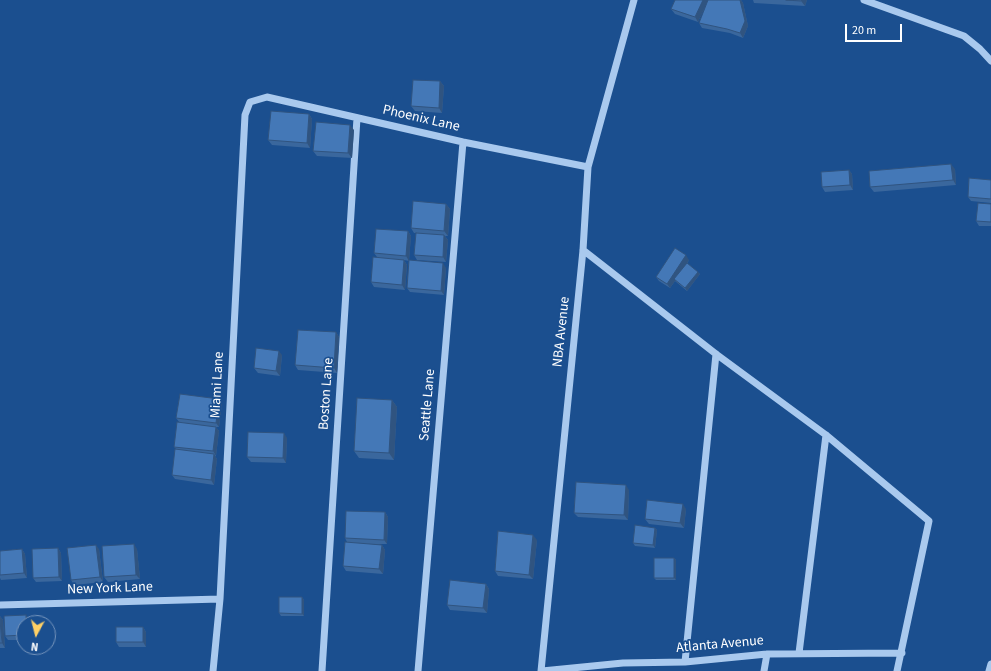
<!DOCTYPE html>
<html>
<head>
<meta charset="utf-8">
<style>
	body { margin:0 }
	#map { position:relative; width:991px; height:671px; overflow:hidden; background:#1b4f8f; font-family:"Source Sans 3",sans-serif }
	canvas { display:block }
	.north { position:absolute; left:16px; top:615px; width:40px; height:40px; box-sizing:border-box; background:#1b4f8f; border:1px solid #7695bc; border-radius:50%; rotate:187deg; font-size:11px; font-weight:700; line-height:16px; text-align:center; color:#fff }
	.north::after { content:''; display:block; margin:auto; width:14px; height:18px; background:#ffd166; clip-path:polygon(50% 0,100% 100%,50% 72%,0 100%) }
	.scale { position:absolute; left:845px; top:24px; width:57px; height:18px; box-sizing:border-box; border:2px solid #fff; border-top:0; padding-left:5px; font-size:12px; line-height:14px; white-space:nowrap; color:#fff; -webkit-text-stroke:3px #1b4f8f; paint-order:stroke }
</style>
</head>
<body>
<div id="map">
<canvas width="991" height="671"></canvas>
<div class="north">N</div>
<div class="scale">20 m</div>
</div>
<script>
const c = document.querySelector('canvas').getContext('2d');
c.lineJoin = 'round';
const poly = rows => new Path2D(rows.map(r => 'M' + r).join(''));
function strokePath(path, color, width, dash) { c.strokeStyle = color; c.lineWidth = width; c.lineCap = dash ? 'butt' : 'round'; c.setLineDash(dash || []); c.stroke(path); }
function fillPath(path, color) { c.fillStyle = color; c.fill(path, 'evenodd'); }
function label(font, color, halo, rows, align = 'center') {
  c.font = font + ' "Source Sans 3",sans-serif'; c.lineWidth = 3.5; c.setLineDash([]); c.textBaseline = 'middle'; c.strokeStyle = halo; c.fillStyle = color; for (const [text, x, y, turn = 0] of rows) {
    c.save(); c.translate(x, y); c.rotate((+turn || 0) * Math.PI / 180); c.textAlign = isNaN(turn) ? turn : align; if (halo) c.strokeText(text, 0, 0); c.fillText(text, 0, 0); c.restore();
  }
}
const minor = poly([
	[864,0,964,36,980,49,991,61],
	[583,250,716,354,826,435,929,521,897,671],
	[0,605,220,599],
	[799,653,826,435],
	[685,662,716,354],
	[213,671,220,599,245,115,250,102,267,97,463,142,588,167],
	[322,671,357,118],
	[418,671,463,142],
	[541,671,583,250,588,167,634,0],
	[542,671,623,663,685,662,767,654,902,653],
	[764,671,767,654],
	[989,671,991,664]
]);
const wall = poly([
	[708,0,698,22,675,14,671,9],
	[708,0,741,0,743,3,748,26,743,38,730,33,702,28,699,23],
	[753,0,807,0,805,6,754,3],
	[440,81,444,86,442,113,415,111,411,106],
	[309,114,312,119,310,148,272,145,268,140],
	[354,130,352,158,317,156,313,151],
	[955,169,956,185,874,192,870,187],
	[849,170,852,174,853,190,825,192,822,187],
	[991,180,991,203,971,201,968,197],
	[446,204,450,209,448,236,445,236,448,240,446,262,417,260,414,255,416,233,414,233,411,228],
	[991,204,991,226,979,226,976,221],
	[408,231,411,236,409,260,446,268,444,295,410,292,407,288,409,261,404,260,407,265,405,290,374,287,371,282,377,257,374,253],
	[689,260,687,264,700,274,687,291,675,281,670,288,659,281,656,277],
	[336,332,339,337,337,373,298,370,295,365],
	[282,355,280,376,258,373,254,368],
	[392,400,397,407,394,460,359,458,354,451],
	[222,404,219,427,216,427,219,431,216,456,215,456,217,459,214,485,175,479,172,475,176,449,174,447,180,423,176,418],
	[287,438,286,463,251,462,247,457],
	[629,490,628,520,578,517,574,513],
	[686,509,684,528,649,524,645,519],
	[385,512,388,517,387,544,369,544,382,545,385,550,383,574,346,571,343,566,347,542,345,538],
	[655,528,657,530,655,548,635,546,633,543],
	[537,540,533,579,498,576,495,571],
	[58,548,61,553,62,581,36,582,33,578],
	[22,549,25,554,27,578,1,580,0,578,0,551],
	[99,549,103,582,74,585,71,580],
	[137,549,140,579,108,582,104,577],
	[674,558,676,560,676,580,656,580,654,578],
	[486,584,489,589,487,613,450,610,447,605],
	[302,597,304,600,304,616,281,616,279,613],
	[0,616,3,620,5,648,0,648],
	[29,620,29,623,24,623,24,640,8,640,5,636],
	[143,627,146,632,146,647,119,647,116,642]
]);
const shadedWall = poly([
	[703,0,708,0,698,22,695,17],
	[740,0,741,0,743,3,748,26,743,38,740,33],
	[802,0,807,0,805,6,801,1],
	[440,81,444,86,442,113,439,108],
	[309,114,312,119,310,148,307,143],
	[350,125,354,130,352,158,348,153],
	[951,164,955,169,956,185,953,180],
	[849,170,852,174,853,190,850,185],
	[446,204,450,209,448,236,444,231],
	[408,231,411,236,409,261,406,256],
	[444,235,448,240,446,262,443,257],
	[686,255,689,260,675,281,674,279,675,281,670,288,667,284],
	[404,260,407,265,405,290,402,285],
	[443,263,446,268,444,295,441,291],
	[698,272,700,274,687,291,685,288],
	[336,332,339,337,337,373,334,368],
	[279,351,282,355,280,376,276,371],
	[219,399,222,404,219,427,216,423],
	[392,400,397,407,394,460,389,453],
	[216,427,219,431,216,456,213,451],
	[284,433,287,438,286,463,283,458],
	[214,454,217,459,214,485,211,480],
	[626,485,629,490,628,520,624,515],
	[683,504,686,509,684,528,680,523],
	[385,512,388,517,387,544,384,540],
	[655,528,657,530,655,548,653,545],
	[533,535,537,540,533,579,529,575],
	[134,544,137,549,140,579,136,575],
	[96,545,99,549,103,582,100,577],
	[382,545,385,550,383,574,379,569],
	[58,548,61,553,62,581,59,577],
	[22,549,25,554,27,578,24,573],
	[674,558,676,560,676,580,674,578],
	[486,584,489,589,487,613,483,608],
	[302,597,304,600,304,616,302,614],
	[26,615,29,620,29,623,26,623],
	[0,616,3,620,5,648,2,643],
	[143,627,146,632,146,647,143,642]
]);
const building = poly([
	[675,0,703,0,695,17,671,9,675,0],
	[708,0,740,0,745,21,740,33,727,29,699,23,708,0],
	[786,0,802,0,801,1,786,0],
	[413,80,440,81,439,108,411,106,413,80],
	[271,111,309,114,307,143,268,140,271,111],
	[316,122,350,125,348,153,313,151,316,122],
	[951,164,953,180,870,187,869,171,951,164],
	[849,170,850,185,822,187,821,172,849,170],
	[969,178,991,180,991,199,968,197,969,178],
	[413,201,446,204,444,231,411,228,413,201],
	[978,203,991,204,991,222,976,221,978,203],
	[376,229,408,231,406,256,374,253,376,229],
	[416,233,444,235,443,257,414,255,416,233],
	[675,248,686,255,667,284,656,277,675,248],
	[373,257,404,260,402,285,371,282,373,257],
	[409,260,443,263,441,291,407,288,409,260],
	[687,263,698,272,685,288,674,279,687,263],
	[298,330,336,332,334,368,295,365,298,330],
	[256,348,279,351,276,371,254,368,256,348],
	[180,394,219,399,216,423,176,418,180,394],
	[357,398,392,400,389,453,354,451,357,398],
	[177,422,216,427,213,451,174,447,177,422],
	[248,432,284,433,283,458,247,457,248,432],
	[175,449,214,454,211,480,172,475,175,449],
	[576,482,626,485,624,515,574,513,576,482],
	[647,500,683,504,680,523,645,519,647,500],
	[346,511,385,512,384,540,345,538,346,511],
	[635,525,655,528,653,545,633,543,635,525],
	[498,531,533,535,529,575,495,571,498,531],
	[345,542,382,545,379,569,343,566,345,542],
	[134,544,136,575,104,577,102,546,134,544],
	[96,545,100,577,71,580,67,548,96,545],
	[58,548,59,577,33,578,32,549,58,548],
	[22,549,24,573,0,575,0,551,22,549],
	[654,558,674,558,674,578,654,578,654,558],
	[450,580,486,584,483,608,447,605,450,580],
	[279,597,302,597,302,614,279,613,279,597],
	[26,615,26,623,24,623,24,635,5,636,4,616,26,615],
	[0,620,2,643,0,643,0,620],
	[116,627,143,627,143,642,116,642,116,627]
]);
const streetNames = [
	["Phoenix Lane",421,119,13],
	["NBA Avenue",562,332,-84],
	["Miami Lane",218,385,-87],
	["Boston Lane",327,394,-86],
	["Seattle Lane",428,405,-85],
	["New York Lane",110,589,-2],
	["Atlanta Avenue",720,645,-5]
];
strokePath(minor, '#a9c9ee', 7);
fillPath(wall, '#3a679d');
fillPath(shadedWall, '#305480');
fillPath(building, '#4478b7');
strokePath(building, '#305480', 1);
label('14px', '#fff', '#1b4f8f', streetNames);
</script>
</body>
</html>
